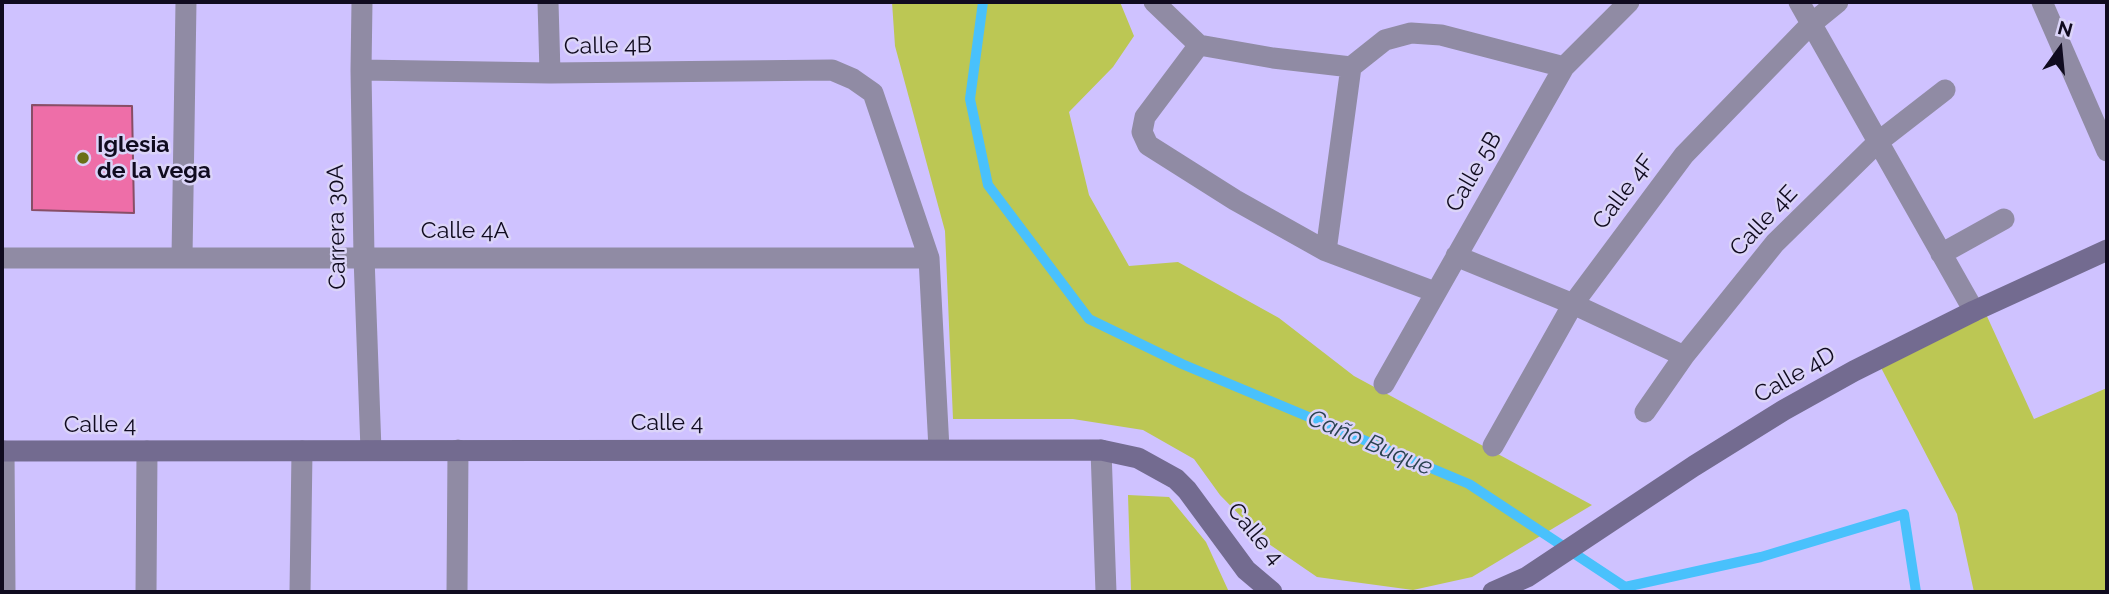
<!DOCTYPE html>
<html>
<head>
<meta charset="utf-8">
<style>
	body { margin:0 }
	#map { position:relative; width:2109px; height:594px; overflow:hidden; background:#cfc2ff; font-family:Raleway,sans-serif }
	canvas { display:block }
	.frame { position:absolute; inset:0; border:4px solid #100b1f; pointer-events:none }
	.north { position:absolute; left:2025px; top:14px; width:70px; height:70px; -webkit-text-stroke:5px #dbd4f8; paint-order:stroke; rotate:15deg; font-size:19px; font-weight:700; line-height:28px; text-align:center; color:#100b1f }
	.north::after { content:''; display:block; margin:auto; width:24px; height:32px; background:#100b1f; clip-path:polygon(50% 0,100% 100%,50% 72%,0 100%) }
</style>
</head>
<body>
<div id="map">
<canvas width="2109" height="594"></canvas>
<div class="frame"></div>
<div class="north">N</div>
</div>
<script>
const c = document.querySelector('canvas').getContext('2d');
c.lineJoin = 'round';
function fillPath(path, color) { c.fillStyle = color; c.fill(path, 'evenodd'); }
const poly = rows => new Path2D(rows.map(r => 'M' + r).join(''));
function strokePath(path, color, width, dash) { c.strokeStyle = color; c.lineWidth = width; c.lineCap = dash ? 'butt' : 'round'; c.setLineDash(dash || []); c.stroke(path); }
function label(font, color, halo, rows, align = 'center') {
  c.font = font + ' Raleway,sans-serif'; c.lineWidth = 5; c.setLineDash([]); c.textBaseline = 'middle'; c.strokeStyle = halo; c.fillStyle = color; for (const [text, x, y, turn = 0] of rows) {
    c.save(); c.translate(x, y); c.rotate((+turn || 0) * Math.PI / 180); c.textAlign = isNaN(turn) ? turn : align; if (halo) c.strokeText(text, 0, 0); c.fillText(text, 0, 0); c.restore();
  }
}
const green = poly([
	[892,2,1120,2,1134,36,1113,67,1069,112,1089,195,1129,266,1178,262,1279,318,1354,376,1592,505,1472,577,1413,590,1317,577,1266,542,1220,495,1194,459,1143,430,1073,419,953,419,945,231,895,46],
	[1985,312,2034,419,2107,388,2107,592,1974,592,1957,514,1876,358],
	[1128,495,1169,497,1206,542,1229,592,1131,591]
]);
const stream = poly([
	[983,2,970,99,988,185,1089,319,1182,364,1469,484,1625,587,1761,557,1904,514,1916,592]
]);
const building = poly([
	[32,105,132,106,134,213,32,210,32,105]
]);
const street = poly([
	[362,2,361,70,364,257,371,450],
	[548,2,550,73],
	[1154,2,1199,45,1273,58,1351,67],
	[1799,2,1974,311],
	[2042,2,2107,151],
	[1199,45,1145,117,1142,132,1148,145,1235,200,1326,251,1435,292],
	[1351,67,1385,40,1411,33,1441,35,1564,67],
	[361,70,550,73,832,70,853,79,873,93,929,258,939,449],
	[1326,251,1351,67],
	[1941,254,2004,219],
	[1456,256,1573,304,1684,356],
	[182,257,186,2],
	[2,258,929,258],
	[1384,384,1564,67,1629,2],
	[1645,412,1684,356,1775,243,1878,142,1945,90],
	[1493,446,1573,304,1684,155,1811,24,1838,2],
	[1101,450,1106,592],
	[4,451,5,592],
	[146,592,147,451],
	[300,592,302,451],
	[457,592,458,450]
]);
const secondary = poly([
	[2,451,1101,450,1138,458,1176,479,1187,490,1246,570,1272,592],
	[1493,592,1527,577,1694,466,1784,410,1854,371,1974,311,2107,250]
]);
const markers = [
	[83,158,7,"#697017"]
];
const streetNames = [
	["Calle 4B",608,46,-1],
	["Calle 5B",1474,172,-60],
	["Calle 4F",1624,192,-53],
	["Calle 4E",1764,221,-47],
	["Carrera 30A",337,227,-91],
	["Calle 4A",465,231],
	["Calle 4D",1795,375,-30],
	["Calle 4",667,423],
	["Calle 4",100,425],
	["Calle 4",1255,534,50]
];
const poiNames = [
	["Iglesia",97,145],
	["de la vega",97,171]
];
const waterNames = [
	["Caño Buque",1370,443,23]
];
fillPath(green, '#bcc754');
strokePath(stream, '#49c1fc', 10);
fillPath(building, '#ee6ea8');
strokePath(building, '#884e66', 2);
strokePath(street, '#908ba4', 21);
strokePath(secondary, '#736b90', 21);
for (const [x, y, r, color] of markers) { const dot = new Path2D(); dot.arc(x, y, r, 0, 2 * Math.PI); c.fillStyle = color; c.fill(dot); strokePath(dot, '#dbd4f8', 2.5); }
label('23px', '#100b1f', '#dbd4f8', streetNames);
label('bold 23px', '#100b1f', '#dbd4f8', poiNames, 'left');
label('italic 24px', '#294250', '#dbd4f8', waterNames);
</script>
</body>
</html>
